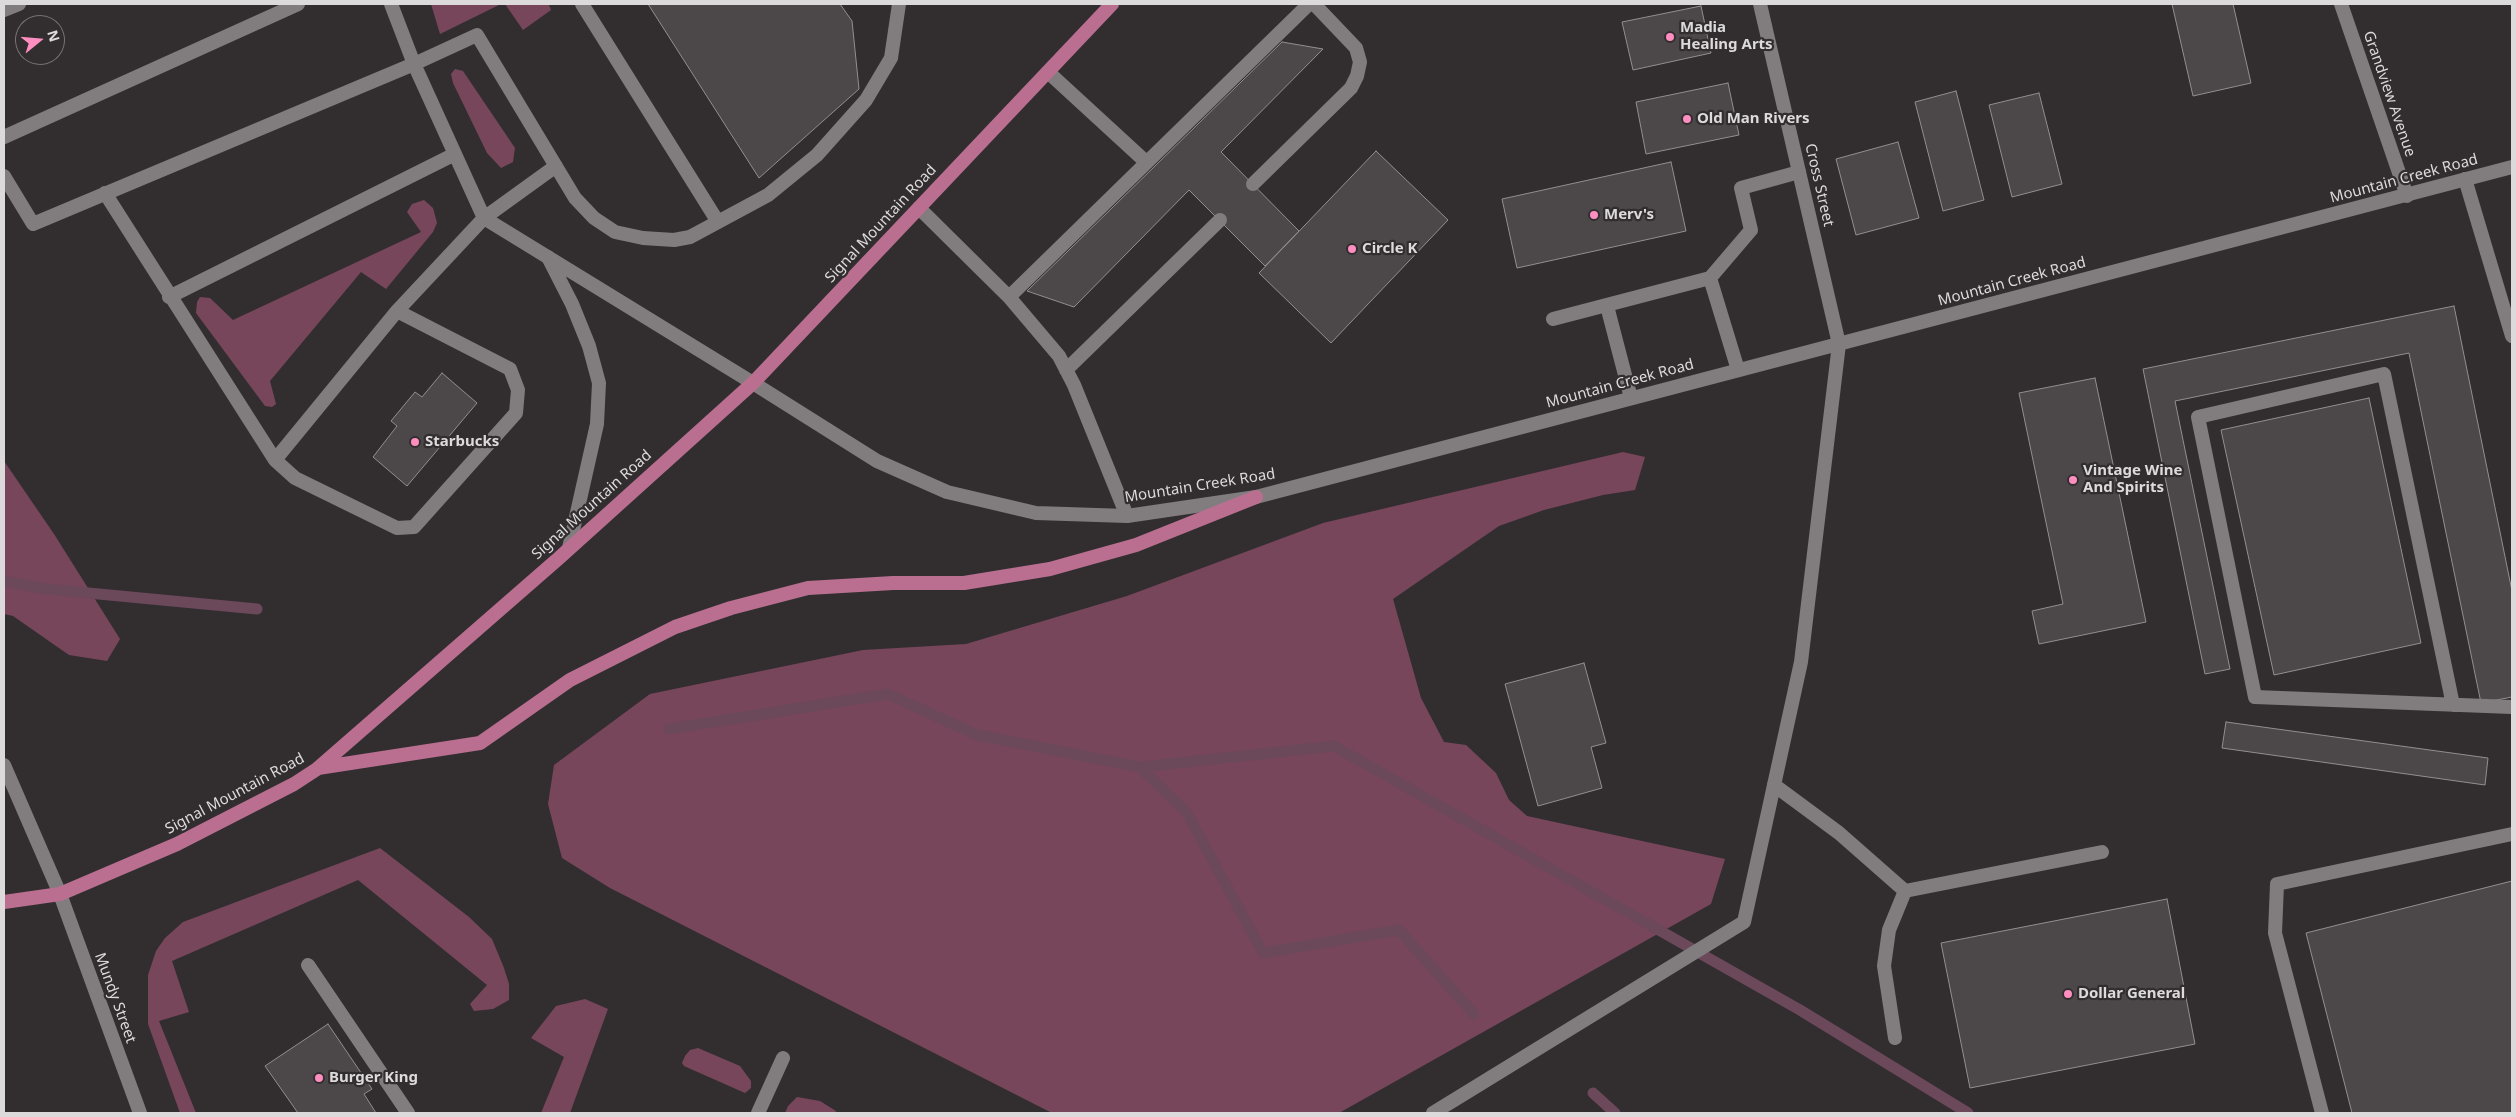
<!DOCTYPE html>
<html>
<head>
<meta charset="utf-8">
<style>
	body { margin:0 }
	#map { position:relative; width:2516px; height:1117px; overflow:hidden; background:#322e30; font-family:"Noto Sans",sans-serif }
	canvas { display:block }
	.frame { position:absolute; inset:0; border:5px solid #dddadb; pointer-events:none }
	.north { position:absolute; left:15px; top:15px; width:50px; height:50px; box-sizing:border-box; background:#322e30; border:1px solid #767374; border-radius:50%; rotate:73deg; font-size:14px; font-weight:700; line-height:20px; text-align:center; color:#dddadb }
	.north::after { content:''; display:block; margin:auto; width:18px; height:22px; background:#fd8ebf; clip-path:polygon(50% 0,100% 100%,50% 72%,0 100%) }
</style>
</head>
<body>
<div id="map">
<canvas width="2516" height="1117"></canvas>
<div class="frame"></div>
<div class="north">N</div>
</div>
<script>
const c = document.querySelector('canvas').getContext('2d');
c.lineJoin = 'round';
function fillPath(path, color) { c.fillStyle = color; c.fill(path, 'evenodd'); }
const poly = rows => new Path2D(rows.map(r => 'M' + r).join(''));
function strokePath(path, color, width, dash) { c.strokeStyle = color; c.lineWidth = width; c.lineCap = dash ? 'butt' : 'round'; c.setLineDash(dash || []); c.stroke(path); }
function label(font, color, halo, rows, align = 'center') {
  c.font = font + ' "Noto Sans",sans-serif'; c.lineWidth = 4.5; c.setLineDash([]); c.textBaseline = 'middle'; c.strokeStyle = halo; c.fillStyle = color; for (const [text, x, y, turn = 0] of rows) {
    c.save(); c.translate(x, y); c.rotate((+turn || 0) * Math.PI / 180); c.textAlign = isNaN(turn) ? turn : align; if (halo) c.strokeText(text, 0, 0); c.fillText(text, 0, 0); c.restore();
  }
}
const green = poly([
	[431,4,501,4,440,34],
	[505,4,542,4,549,5,551,10,523,30],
	[455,69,463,71,515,148,513,162,501,168,487,153,453,83,451,74],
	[424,200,433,208,437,223,433,232,386,289,361,272,270,381,276,404,272,407,265,406,196,313,197,302,200,297,210,298,233,320,421,232,407,212,412,204],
	[1623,452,1645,457,1635,490,1603,495,1544,510,1499,526,1393,599,1421,698,1444,742,1466,745,1496,773,1509,800,1527,816,1725,859,1711,904,1339,1113,1052,1113,610,888,562,858,548,804,554,765,650,694,863,650,966,644,1127,596,1323,523],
	[4,461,54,534,120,639,107,661,69,655,13,616,4,614],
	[380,848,469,917,492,939,504,968,509,984,509,1000,493,1009,474,1011,470,1004,487,985,358,880,172,961,189,1012,159,1021,196,1113,180,1113,148,1024,148,975,156,951,165,938,183,922],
	[585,999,608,1009,570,1113,541,1113,564,1057,531,1038,556,1006],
	[698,1048,740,1066,751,1081,751,1088,745,1093,684,1066,682,1063,685,1056,690,1050],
	[797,1097,820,1101,836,1111,835,1113,785,1113,788,1106]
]);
const stream = poly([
	[4,581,46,589,257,609],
	[669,729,888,694,977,735,1140,767,1334,746,1800,1010,1968,1113],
	[1140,767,1187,813,1263,953,1399,930,1474,1014],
	[1593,1093,1615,1113]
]);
const building = poly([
	[648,4,840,4,852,21,859,89,759,178,648,4],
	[2172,4,2233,4,2251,83,2193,96,2172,4],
	[1701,6,1711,53,1633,70,1622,22,1701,6],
	[1282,42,1323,49,1221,152,1299,231,1265,266,1189,190,1074,307,1027,291,1282,42],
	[1728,83,1739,135,1646,154,1636,102,1728,83],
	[1956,91,1984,200,1943,211,1915,102,1956,91],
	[2039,93,2062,184,2012,197,1989,105,2039,93],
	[1898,142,1919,218,1856,235,1836,159,1898,142],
	[1376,151,1448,220,1331,343,1259,273,1376,151],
	[1671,162,1686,231,1517,268,1502,199,1671,162],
	[2454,306,2512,591,2512,697,2481,703,2409,353,2175,401,2230,669,2205,674,2143,369,2454,306],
	[442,373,477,403,407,486,373,457,397,426,391,421,415,392,422,397,442,373],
	[2095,378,2146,622,2039,644,2032,611,2063,604,2019,393,2095,378],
	[2369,398,2421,643,2274,675,2221,430,2369,398],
	[1584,663,1606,743,1591,747,1602,788,1538,806,1505,684,1584,663],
	[2226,722,2488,758,2485,785,2222,748,2226,722],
	[2512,881,2512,1113,2352,1113,2306,933,2512,881],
	[2167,899,2195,1044,1970,1088,1941,943,2167,899],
	[328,1024,372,1089,364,1094,376,1113,298,1113,265,1066,328,1024]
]);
const service = poly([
	[391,4,414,64,484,218,753,383],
	[582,4,718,222],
	[4,10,19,4],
	[1048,72,1146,162],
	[4,137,298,4],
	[4,176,33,224,414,64,477,35,575,198,594,218,615,232,643,238,674,240,690,237,768,195,817,155,866,100,891,58,899,4],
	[2465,179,2512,336],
	[1253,184,1351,88,1357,76,1360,62,1356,48,1314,4],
	[105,193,275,460,397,311,484,218,556,166],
	[919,208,1009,297,1309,4],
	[548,257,572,304,589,346,599,383,597,424,569,548],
	[1710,278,1738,370],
	[169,297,455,154],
	[1009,297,1059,356,1074,385,1127,516],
	[1607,306,1631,398],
	[1553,319,1710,278,1751,230,1741,188,1799,172],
	[1066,370,1220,220],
	[275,460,295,478,397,528,414,527,516,413,518,390,510,369,397,311],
	[2453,705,2384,374,2198,417,2255,697,2512,707],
	[4,765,60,894,140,1113],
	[1774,785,1839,833,1905,891,1889,930,1884,966,1895,1038],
	[1905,891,2102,852],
	[308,965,408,1113],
	[758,1113,783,1058],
	[2322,1113,2275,933,2277,884,2512,834]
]);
const minor = poly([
	[2341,4,2407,196],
	[1433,1113,1744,922,1801,662,1839,344,1760,4]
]);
const secondary = poly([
	[753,383,877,461,947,492,1036,513,1127,516,1256,497,2512,167]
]);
const primary = poly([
	[318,768,480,743,570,680,675,627,731,608,808,588,893,583,964,583,1050,569,1136,545,1256,497],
	[4,902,60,894,177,844,294,784,317,769,559,558,753,383,1112,4]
]);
const markers = [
	[1670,37,5,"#fd8ebf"],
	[1687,119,5,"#fd8ebf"],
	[1594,215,5,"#fd8ebf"],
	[1352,249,5,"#fd8ebf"],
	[415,442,5,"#fd8ebf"],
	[2073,480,5,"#fd8ebf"],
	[2068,994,5,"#fd8ebf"],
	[319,1078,5,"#fd8ebf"]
];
const poiNames = [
	["Madia",1680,28],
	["Healing Arts",1680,45],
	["Old Man Rivers",1697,119],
	["Merv's",1604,215],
	["Circle K",1362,249],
	["Starbucks",425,442],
	["Vintage Wine",2083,471],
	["And Spirits",2083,488],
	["Dollar General",2078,994],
	["Burger King",329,1078]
];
const streetNames = [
	["Grandview Avenue",2389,94,71],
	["Mountain Creek Road",2404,179,-15],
	["Cross Street",1819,185,77],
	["Signal Mountain Road",881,224,-47],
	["Mountain Creek Road",2012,282,-15],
	["Mountain Creek Road",1620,384,-15],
	["Mountain Creek Road",1200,486,-9],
	["Signal Mountain Road",592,505,-42],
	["Signal Mountain Road",235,794,-28],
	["Mundy Street",115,998,70]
];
fillPath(green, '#78465b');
strokePath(stream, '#6c485b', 11);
fillPath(building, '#4c4849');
strokePath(building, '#938e90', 1);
strokePath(service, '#817d7e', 14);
strokePath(minor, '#817d7e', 14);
strokePath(secondary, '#817d7e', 14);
strokePath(primary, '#ba6f91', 14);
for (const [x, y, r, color] of markers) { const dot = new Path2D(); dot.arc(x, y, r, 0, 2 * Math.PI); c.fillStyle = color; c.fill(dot); strokePath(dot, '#322e30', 2); }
label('bold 15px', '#dddadb', '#322e30', poiNames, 'left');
label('15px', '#dddadb', '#322e30', streetNames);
</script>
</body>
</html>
